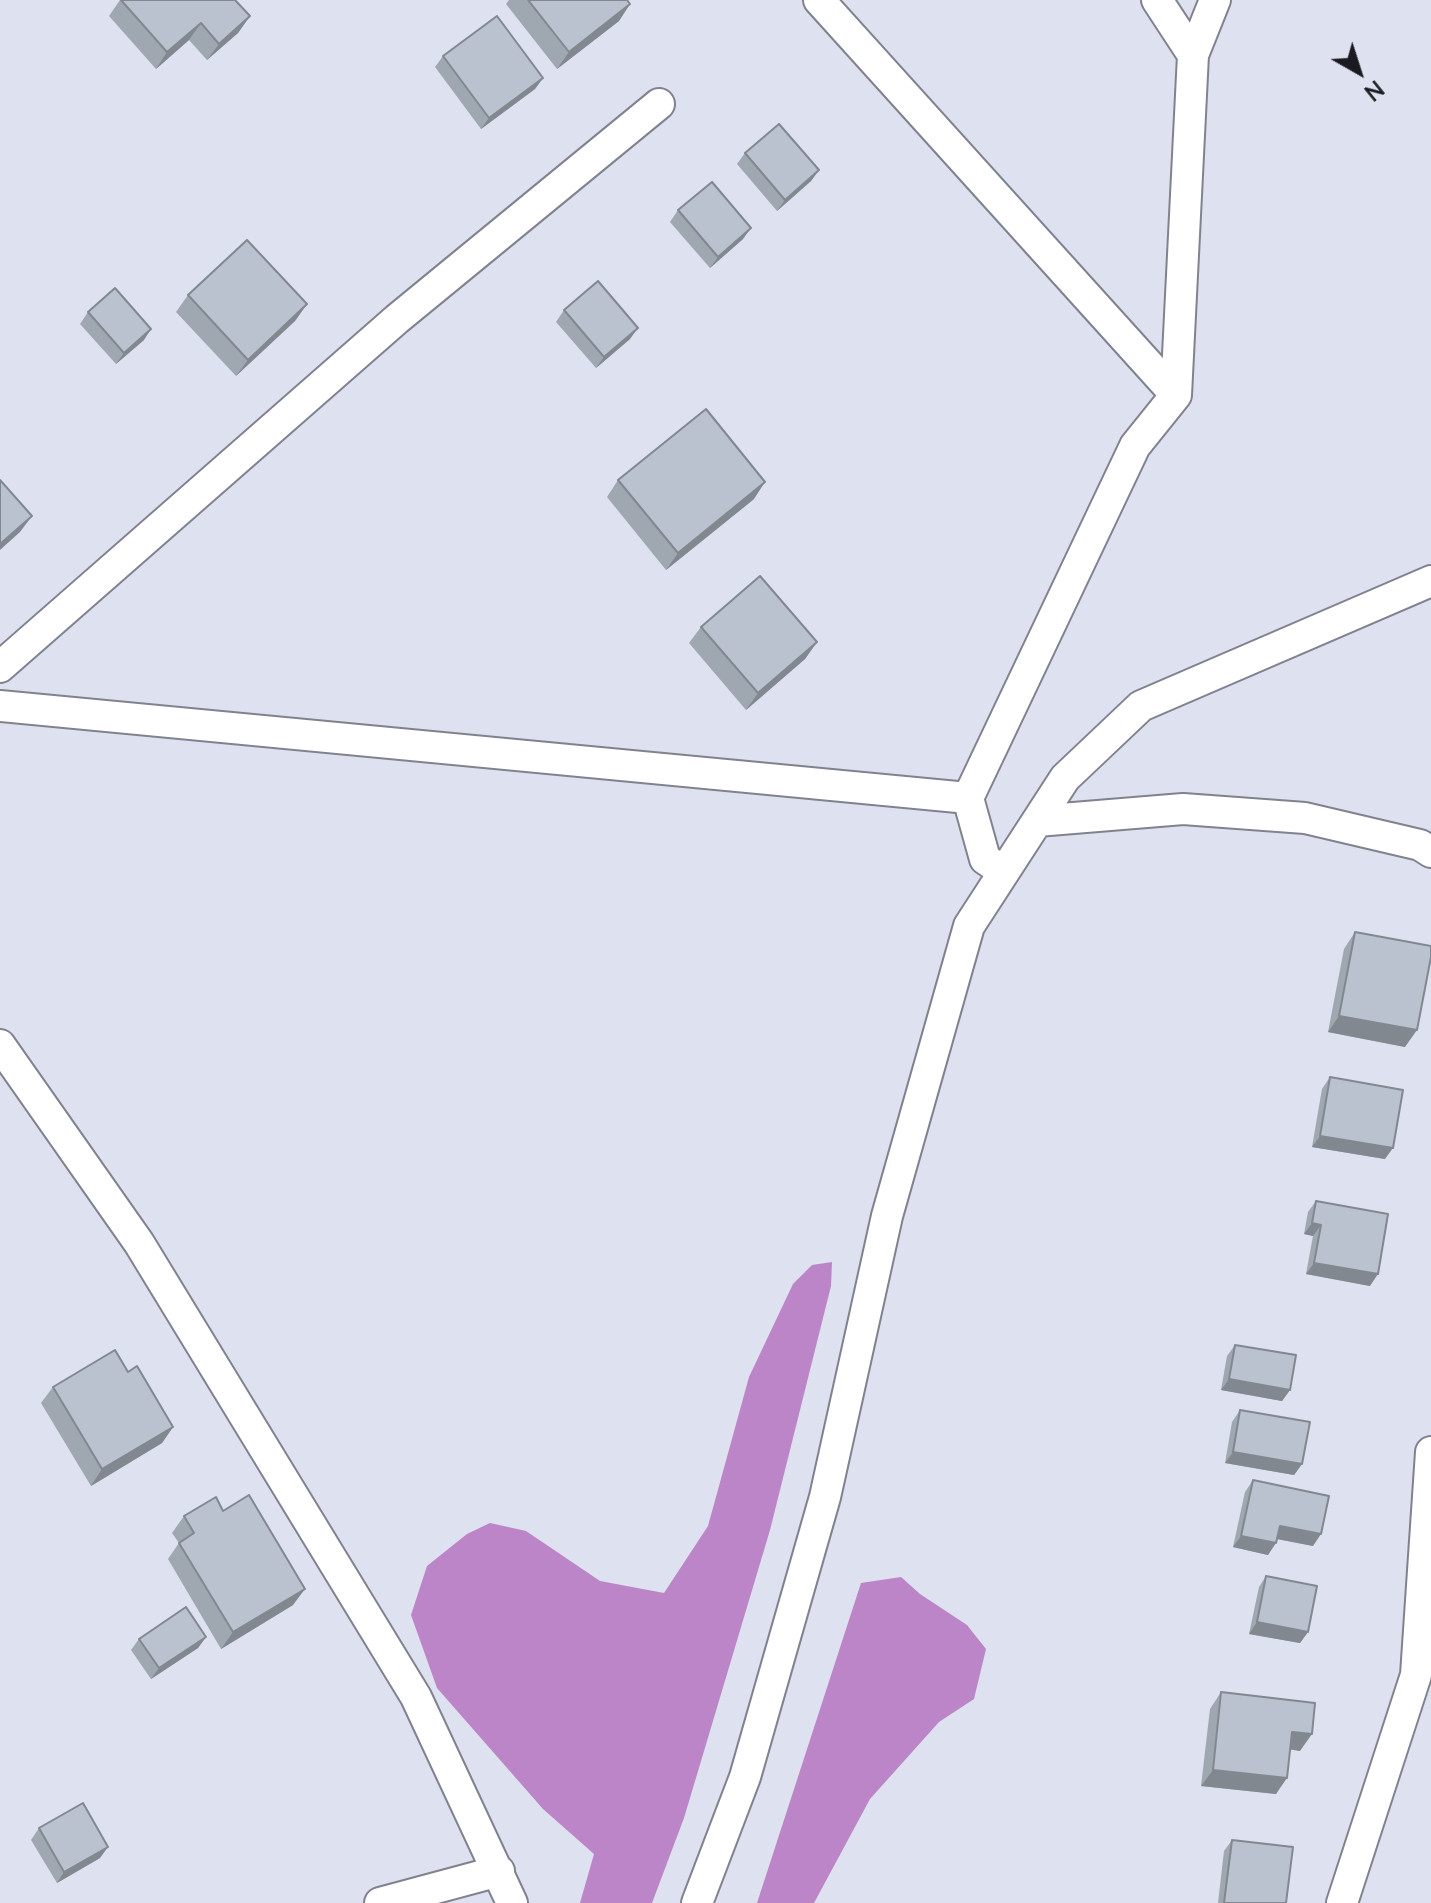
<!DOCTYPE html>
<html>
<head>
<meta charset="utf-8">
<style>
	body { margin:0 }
	#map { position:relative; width:1431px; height:1903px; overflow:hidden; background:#dee1ef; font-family:Lato,sans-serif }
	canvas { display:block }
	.north { position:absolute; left:1319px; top:32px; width:80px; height:80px; -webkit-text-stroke:6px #dee1ef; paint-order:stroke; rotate:141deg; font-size:22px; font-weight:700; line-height:32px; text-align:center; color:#1a1b20 }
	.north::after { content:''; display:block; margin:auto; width:28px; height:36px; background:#1a1b20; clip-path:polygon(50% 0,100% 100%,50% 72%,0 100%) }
</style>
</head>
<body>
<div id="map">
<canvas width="1431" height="1903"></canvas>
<div class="north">N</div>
</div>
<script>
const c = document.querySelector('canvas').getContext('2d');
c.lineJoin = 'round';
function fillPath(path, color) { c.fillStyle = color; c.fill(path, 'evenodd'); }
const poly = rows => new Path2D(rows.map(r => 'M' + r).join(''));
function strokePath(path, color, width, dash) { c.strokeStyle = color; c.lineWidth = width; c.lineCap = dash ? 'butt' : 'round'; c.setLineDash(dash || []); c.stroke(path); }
const forest = poly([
	[832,1262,831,1286,770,1530,684,1818,652,1903,580,1903,594,1854,543,1809,437,1688,411,1615,427,1566,467,1534,490,1523,526,1531,600,1581,664,1593,708,1526,749,1377,793,1284,812,1265],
	[901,1577,920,1594,967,1625,986,1649,974,1699,939,1722,870,1799,814,1903,757,1903,861,1583]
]);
const street = poly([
	[819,0,1176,395],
	[1193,55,1215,0],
	[0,667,397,319,659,104],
	[0,706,968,798],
	[1037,821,1183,809,1305,818,1420,845,1431,852],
	[1004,872,985,859,968,798,1135,446,1176,395,1193,55,1157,0],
	[0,1045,139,1243,416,1697,512,1903],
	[380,1903,499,1871],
	[697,1903,745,1777,825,1497,887,1216,969,926,1065,778,1141,706,1431,581],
	[1342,1903,1416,1675,1431,1452]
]);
const wall = poly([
	[120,0,235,0,250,16,238,33,207,60,189,40,156,69,109,16],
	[509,0,627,0,630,4,619,21,557,69,506,4],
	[443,56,543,78,535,89,481,129,435,67],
	[745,153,819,170,811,181,777,211,737,164],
	[678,210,743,239,710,268,670,222],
	[188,295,307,304,295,321,236,376,176,312],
	[564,310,630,339,596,368,556,322],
	[88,312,144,340,116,364,80,324],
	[618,480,754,499,666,570,607,497],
	[701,627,817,642,805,659,746,710,689,643],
	[1355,932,1405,1047,1328,1032,1344,949],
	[1330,1077,1385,1159,1312,1147,1322,1089],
	[1316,1201,1370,1286,1306,1274,1313,1236,1304,1234,1308,1212],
	[1235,1345,1290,1390,1282,1401,1221,1390,1227,1356],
	[128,1372,173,1427,162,1443,91,1486,41,1403,53,1387],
	[1240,1410,1302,1464,1294,1475,1225,1463,1232,1422],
	[1253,1480,1313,1546,1277,1539,1268,1555,1233,1547,1245,1492],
	[223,1511,293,1605,221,1649,168,1559,179,1543,172,1533,184,1516],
	[1266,1576,1308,1632,1300,1643,1249,1634,1259,1587],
	[206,1637,198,1648,151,1679,131,1650,139,1639],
	[1221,1692,1300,1751,1291,1749,1276,1794,1201,1786,1210,1709],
	[39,1828,100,1858,57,1883,31,1840],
	[1232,1840,1286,1903,1218,1903,1224,1851]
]);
const shadedWall = poly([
	[630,4,619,21,557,69,569,52],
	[250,16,238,33,207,60,219,44],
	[201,23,189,40,156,69,167,52],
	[543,78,535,89,481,129,489,118],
	[819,170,811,181,777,211,785,200],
	[751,228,743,239,710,268,718,257],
	[307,304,295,321,236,376,248,360],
	[638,328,630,339,596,368,604,357],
	[151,329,144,340,116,364,124,353],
	[765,482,754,499,666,570,678,553],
	[32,516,20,532,0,550,0,544],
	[817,642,805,659,746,710,758,693],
	[1339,1016,1417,1030,1405,1047,1328,1032],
	[1320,1136,1393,1148,1385,1159,1312,1147],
	[1312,1223,1321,1225,1313,1236,1304,1234],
	[1314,1263,1378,1274,1370,1286,1306,1274],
	[1229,1379,1290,1390,1282,1401,1221,1390],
	[173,1427,162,1443,91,1486,102,1469],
	[1233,1452,1302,1464,1294,1475,1225,1463],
	[1280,1526,1321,1534,1313,1546,1272,1538],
	[1241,1536,1276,1543,1268,1555,1233,1547],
	[305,1589,293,1605,221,1649,233,1632],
	[1257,1622,1308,1632,1300,1643,1249,1634],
	[206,1637,198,1648,151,1679,159,1668],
	[1292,1732,1312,1734,1300,1751,1281,1748],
	[1213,1770,1287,1778,1276,1794,1201,1786],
	[108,1847,100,1858,57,1883,64,1872]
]);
const building = poly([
	[121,0,235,0,250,16,219,44,201,23,167,52,121,0],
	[528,0,627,0,630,4,569,52,528,0],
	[497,16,543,78,489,118,443,56,497,16],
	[779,124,819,170,785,200,745,153,779,124],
	[712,182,751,228,718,257,678,210,712,182],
	[247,240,307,304,248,360,188,295,247,240],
	[598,281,638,328,604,357,564,310,598,281],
	[115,288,151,329,124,353,88,312,115,288],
	[706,409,765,482,678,553,618,480,706,409],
	[0,480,32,516,0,544,0,480],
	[760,576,817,642,758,693,701,627,760,576],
	[1355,932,1431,946,1431,957,1417,1030,1339,1016,1355,932],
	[1330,1077,1403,1090,1393,1148,1320,1136,1330,1077],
	[1316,1201,1388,1214,1378,1274,1314,1263,1321,1225,1312,1223,1316,1201],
	[1235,1345,1296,1355,1290,1390,1229,1379,1235,1345],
	[115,1350,128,1372,137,1366,173,1427,102,1469,53,1387,115,1350],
	[1240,1410,1310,1422,1302,1464,1233,1452,1240,1410],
	[1253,1480,1329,1496,1321,1534,1280,1526,1276,1543,1241,1536,1253,1480],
	[249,1495,305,1589,233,1632,179,1543,194,1533,184,1516,216,1497,223,1511,249,1495],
	[1266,1576,1317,1586,1308,1632,1257,1622,1266,1576],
	[186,1607,206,1637,159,1668,139,1639,186,1607],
	[1221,1692,1315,1703,1312,1734,1292,1732,1287,1778,1213,1770,1221,1692],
	[83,1803,108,1847,64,1872,39,1828,83,1803],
	[1232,1840,1293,1847,1286,1903,1224,1903,1232,1840]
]);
fillPath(forest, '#bb85c7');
strokePath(street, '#80828f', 34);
strokePath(street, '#fff', 30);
fillPath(wall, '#9fa7b1');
fillPath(shadedWall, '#828890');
fillPath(building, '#b9c2ce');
strokePath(building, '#828890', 2);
</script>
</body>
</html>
